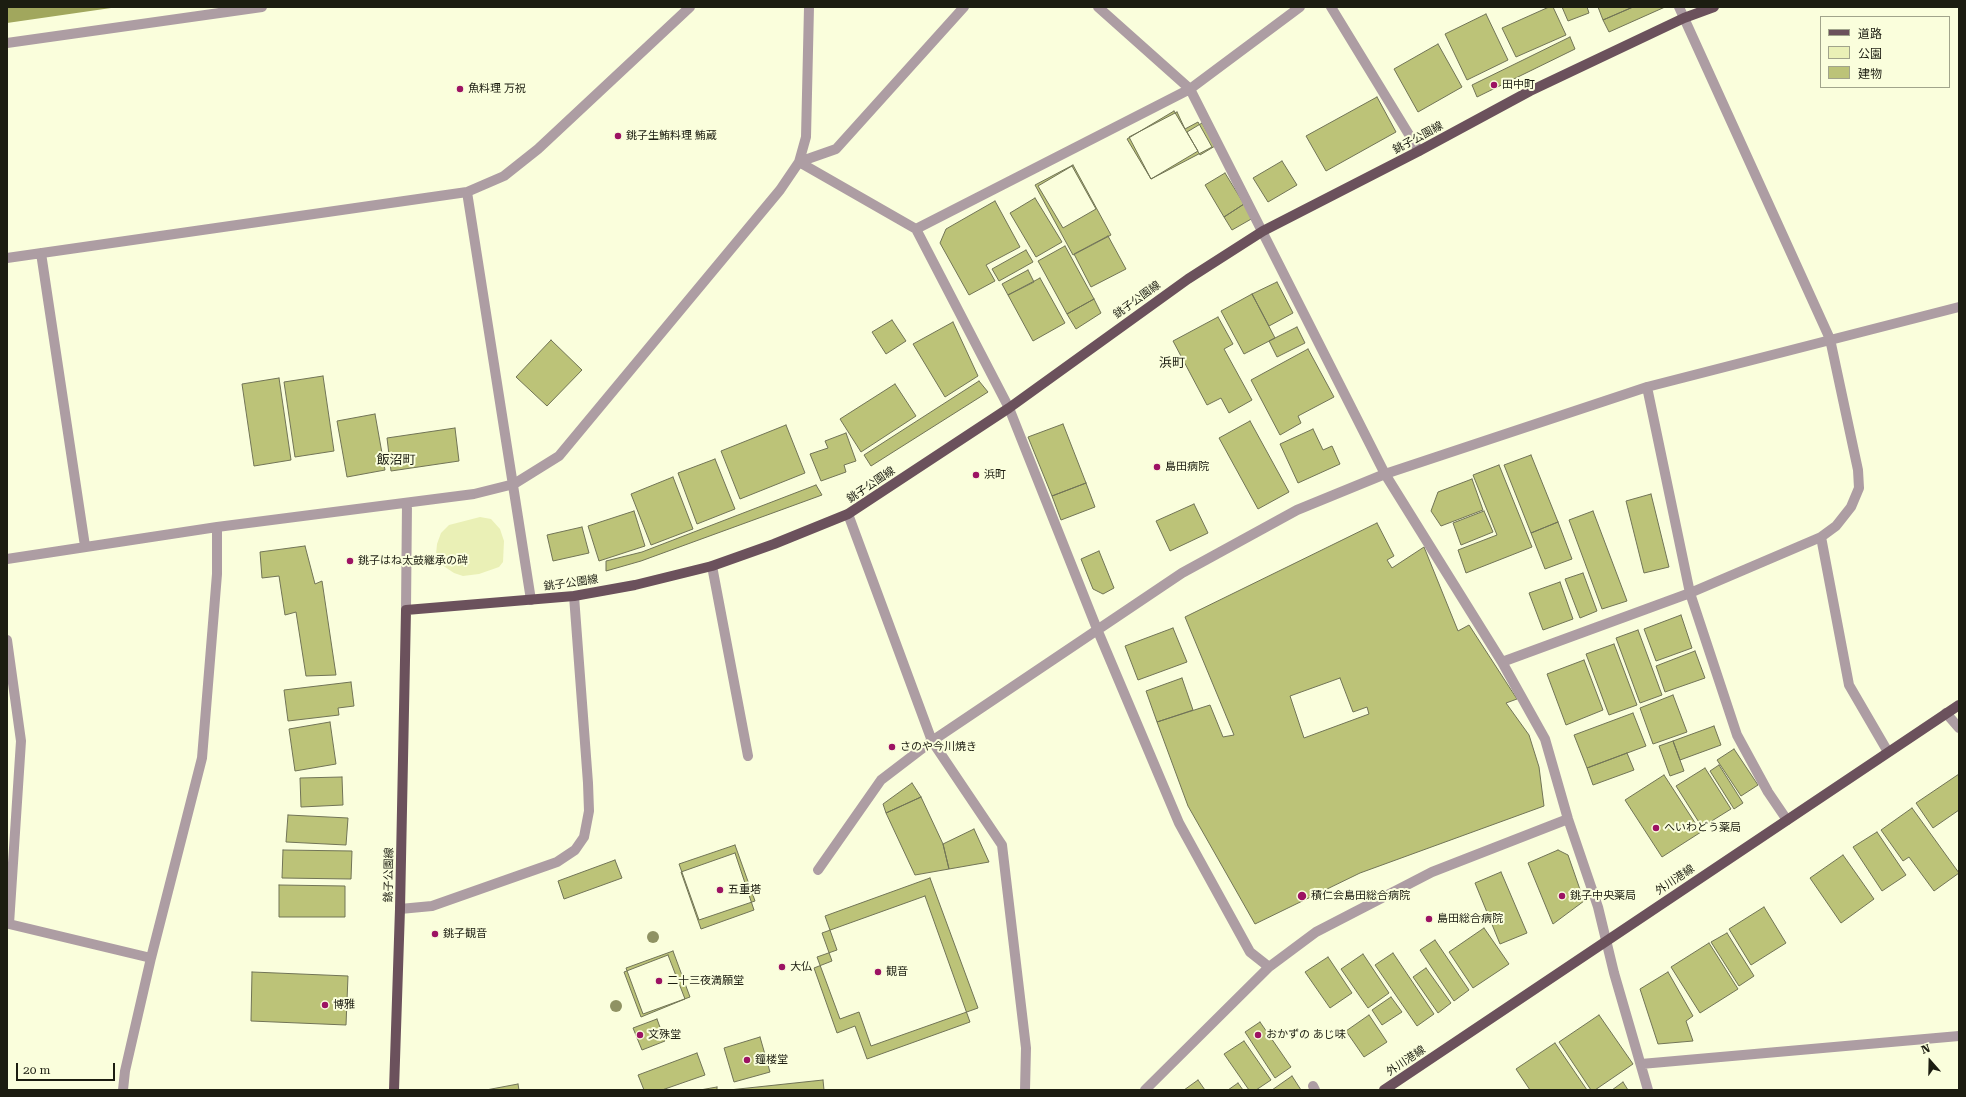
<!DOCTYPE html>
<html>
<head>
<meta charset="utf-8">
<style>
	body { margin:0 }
	#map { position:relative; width:1966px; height:1097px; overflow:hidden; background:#fafedc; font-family:"Roboto Serif","Noto Sans JP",serif }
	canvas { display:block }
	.frame { position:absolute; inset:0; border:8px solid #1c1d11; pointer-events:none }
	.legend { position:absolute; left:1820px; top:16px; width:130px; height:72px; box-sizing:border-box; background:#fafedc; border:1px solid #a1a48b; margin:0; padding:5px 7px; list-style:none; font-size:12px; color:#1c1d11 }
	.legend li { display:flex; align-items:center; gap:8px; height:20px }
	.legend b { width:20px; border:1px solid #a1a48b }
	.north { position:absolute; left:1910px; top:1041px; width:40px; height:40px; -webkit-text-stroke:3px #fafedc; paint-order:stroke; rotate:340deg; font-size:11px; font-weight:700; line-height:16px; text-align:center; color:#1c1d11 }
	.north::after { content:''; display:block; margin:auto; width:14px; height:18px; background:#1c1d11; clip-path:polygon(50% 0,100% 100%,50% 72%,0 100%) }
	.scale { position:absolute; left:16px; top:1063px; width:99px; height:18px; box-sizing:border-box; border:2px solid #1c1d11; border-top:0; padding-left:5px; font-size:12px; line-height:14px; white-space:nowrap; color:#1c1d11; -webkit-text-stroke:3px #fafedc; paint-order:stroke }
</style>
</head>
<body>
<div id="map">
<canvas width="1966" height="1097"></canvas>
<div class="frame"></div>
<ul class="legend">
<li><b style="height:5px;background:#6b515c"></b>道路</li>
<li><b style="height:11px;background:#eaf0b6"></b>公園</li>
<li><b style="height:11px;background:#bcc378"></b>建物</li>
</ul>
<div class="north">N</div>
<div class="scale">20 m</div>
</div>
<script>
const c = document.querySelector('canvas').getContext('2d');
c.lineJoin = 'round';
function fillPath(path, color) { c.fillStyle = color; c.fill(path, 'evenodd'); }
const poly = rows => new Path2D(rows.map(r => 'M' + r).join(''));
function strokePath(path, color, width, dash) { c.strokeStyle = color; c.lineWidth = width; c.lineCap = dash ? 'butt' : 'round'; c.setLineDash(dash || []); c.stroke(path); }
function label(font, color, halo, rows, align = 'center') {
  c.font = font + ' "Roboto Serif","Noto Sans JP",serif'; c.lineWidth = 4; c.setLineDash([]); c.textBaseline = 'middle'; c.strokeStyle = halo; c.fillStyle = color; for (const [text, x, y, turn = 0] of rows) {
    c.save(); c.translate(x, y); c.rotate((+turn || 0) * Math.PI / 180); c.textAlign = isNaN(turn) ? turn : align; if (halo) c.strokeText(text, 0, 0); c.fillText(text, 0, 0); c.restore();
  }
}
const green = poly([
	[480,517,491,519,500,529,504,541,503,562,499,567,479,574,463,576,454,573,442,565,436,555,437,544,441,533,449,525]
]);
const water = poly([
	[7,7,118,7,7,23]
]);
const building = poly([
	[1549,7,1553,7,1566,35,1516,57,1502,28,1549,7],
	[1562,7,1587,7,1589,13,1568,21,1562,7],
	[1598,7,1633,7,1603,20,1598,7],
	[1633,7,1665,7,1609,32,1603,20,1633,7],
	[1486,14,1508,60,1467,80,1445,34,1486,14],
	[1570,37,1575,49,1477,97,1472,85,1570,37],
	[1438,44,1462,87,1418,112,1394,69,1438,44],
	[1377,97,1396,132,1326,171,1306,136,1377,97],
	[1174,111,1198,151,1151,179,1127,139,1174,111],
	[1177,112,1185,129,1198,122,1212,147,1151,179,1129,137,1177,112],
	[1202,123,1215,146,1200,155,1187,132,1202,123],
	[1282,161,1297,185,1268,202,1253,178,1282,161],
	[1073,165,1111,235,1073,255,1035,185,1073,165],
	[1072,166,1096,209,1063,228,1038,186,1072,166],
	[1225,173,1244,204,1224,217,1205,185,1225,173],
	[1035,198,1062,242,1036,257,1010,213,1035,198],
	[995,201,1020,247,986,265,995,281,969,295,940,243,946,229,995,201],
	[1244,204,1253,218,1232,230,1224,217,1244,204],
	[1108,236,1126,269,1091,287,1074,254,1108,236],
	[1065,246,1094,299,1067,314,1038,261,1065,246],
	[1026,250,1033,262,999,281,992,269,1026,250],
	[1028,270,1034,282,1008,295,1002,284,1028,270],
	[1040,278,1065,323,1033,341,1008,295,1040,278],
	[1277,282,1293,313,1269,326,1252,294,1277,282],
	[1252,294,1275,338,1244,354,1221,311,1252,294],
	[1094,299,1101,313,1076,329,1067,314,1094,299],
	[1218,317,1233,344,1224,349,1252,400,1229,413,1221,398,1207,405,1173,341,1218,317],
	[892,320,906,341,886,354,872,332,892,320],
	[953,322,978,376,945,397,913,344,953,322],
	[1297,327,1305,343,1277,357,1269,341,1297,327],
	[551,340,582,370,547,406,516,377,551,340],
	[1308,349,1334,397,1298,416,1301,423,1280,435,1251,380,1308,349],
	[323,376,334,451,295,457,284,382,323,376],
	[279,378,291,460,254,466,242,384,279,378],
	[979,381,988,392,871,466,864,455,979,381],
	[895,384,916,416,861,452,840,419,895,384],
	[375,414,385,470,347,477,337,421,375,414],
	[1250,421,1289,492,1258,509,1219,438,1250,421],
	[1063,424,1086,483,1052,496,1028,437,1063,424],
	[786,425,805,473,740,499,721,451,786,425],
	[455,428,459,461,391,471,387,438,455,428],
	[1313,429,1323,450,1332,446,1340,464,1298,483,1280,444,1313,429],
	[846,433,856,461,844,465,846,472,821,481,810,454,828,448,825,441,846,433],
	[1531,455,1558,522,1531,533,1504,465,1531,455],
	[715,459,735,509,697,524,678,473,715,459],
	[1499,465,1532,547,1466,573,1458,550,1497,535,1473,475,1499,465],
	[673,477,693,529,651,545,631,494,673,477],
	[1472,479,1483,510,1441,526,1431,511,1438,492,1472,479],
	[1086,483,1095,507,1061,520,1052,496,1086,483],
	[816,485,822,495,641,561,606,571,606,561,642,552,816,485],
	[1651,494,1669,567,1644,573,1626,501,1651,494],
	[1194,504,1208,533,1170,551,1156,521,1194,504],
	[634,511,645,546,599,561,588,526,634,511],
	[1484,511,1493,532,1461,545,1453,523,1484,511],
	[1593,511,1627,601,1602,609,1569,520,1593,511],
	[1558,522,1572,559,1545,569,1531,533,1558,522],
	[1377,523,1394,556,1387,560,1392,568,1424,547,1458,631,1469,625,1517,699,1506,703,1529,735,1539,767,1544,806,1360,873,1255,924,1188,806,1157,722,1210,705,1223,737,1234,735,1185,617,1377,523],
	[1340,678,1353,712,1367,707,1369,714,1304,738,1290,696,1340,678],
	[582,527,589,553,553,561,547,535,582,527],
	[305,546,315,584,322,581,336,675,306,676,296,612,285,615,279,576,262,578,260,552,305,546],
	[1099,551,1114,588,1103,594,1093,589,1081,559,1099,551],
	[1583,573,1597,611,1580,618,1565,579,1583,573],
	[1560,582,1573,619,1543,630,1529,593,1560,582],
	[1681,615,1692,648,1656,661,1644,629,1681,615],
	[1173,628,1187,662,1138,680,1125,646,1173,628],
	[1638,630,1662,695,1640,703,1616,638,1638,630],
	[1614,644,1637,705,1609,715,1586,654,1614,644],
	[1695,651,1705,678,1665,692,1656,666,1695,651],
	[1584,660,1603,710,1566,725,1547,674,1584,660],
	[1182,678,1193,710,1157,722,1146,691,1182,678],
	[351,682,354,706,338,708,339,715,288,721,284,690,351,682],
	[1673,695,1687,732,1653,744,1640,708,1673,695],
	[1633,713,1646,746,1587,768,1574,735,1633,713],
	[330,722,336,764,295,771,289,729,330,722],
	[1714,726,1721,745,1680,760,1673,741,1714,726],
	[1673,741,1684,771,1670,776,1659,746,1673,741],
	[1734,749,1758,785,1741,796,1717,760,1734,749],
	[1627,753,1634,770,1593,785,1587,768,1627,753],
	[1719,765,1743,803,1734,809,1710,771,1719,765],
	[1705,768,1731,809,1702,827,1676,786,1705,768],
	[1959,774,1959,810,1933,828,1916,803,1959,774],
	[1664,775,1701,832,1662,857,1625,800,1664,775],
	[342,777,343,805,301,807,300,778,342,777],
	[912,783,921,797,886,813,883,804,912,783],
	[921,797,943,844,949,869,915,875,886,813,921,797],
	[1912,808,1959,873,1934,891,1909,857,1903,861,1881,830,1912,808],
	[288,815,348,818,346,845,286,842,288,815],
	[974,829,989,862,949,869,943,844,974,829],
	[1877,832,1906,875,1882,891,1853,847,1877,832],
	[735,845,755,901,699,920,679,864,735,845],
	[283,850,352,851,351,879,282,878,283,850],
	[1558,850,1568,855,1584,901,1553,924,1528,863,1558,850],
	[735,853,754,910,701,929,681,872,735,853],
	[1843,855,1874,899,1841,923,1810,878,1843,855],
	[615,860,622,878,564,899,558,881,615,860],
	[1501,872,1527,933,1500,944,1475,883,1501,872],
	[930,878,978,1008,871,1046,859,1012,840,1019,817,957,837,950,825,916,930,878],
	[279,885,345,886,345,917,279,917,279,885],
	[925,896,970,1022,867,1059,855,1026,837,1033,814,968,832,961,822,933,925,896],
	[1764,907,1786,943,1751,965,1729,929,1764,907],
	[1484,928,1509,964,1473,988,1449,952,1484,928],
	[1727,933,1754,976,1739,986,1711,942,1727,933],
	[1435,940,1469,990,1454,1001,1420,950,1435,940],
	[1709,943,1738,989,1700,1013,1671,967,1709,943],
	[673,951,690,997,643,1014,626,968,673,951],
	[1393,953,1434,1014,1417,1026,1375,965,1393,953],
	[1363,954,1389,993,1368,1008,1341,969,1363,954],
	[668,955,685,999,641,1017,624,972,668,955],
	[1328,957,1352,993,1330,1008,1305,972,1328,957],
	[1426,968,1451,1003,1438,1013,1413,977,1426,968],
	[252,972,348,976,346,1025,251,1021,252,972],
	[1668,972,1693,1016,1686,1021,1693,1041,1658,1044,1640,989,1668,972],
	[1391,997,1402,1012,1382,1025,1372,1010,1391,997],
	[1369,1015,1387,1042,1364,1057,1346,1031,1369,1015],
	[1599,1015,1633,1064,1595,1090,1591,1090,1559,1042,1599,1015],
	[657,1019,665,1041,642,1050,633,1028,657,1019],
	[1260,1022,1291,1067,1275,1078,1245,1032,1260,1022],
	[760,1037,770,1072,734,1082,724,1048,760,1037],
	[1244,1041,1271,1080,1256,1090,1249,1090,1224,1054,1244,1041],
	[1555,1043,1587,1090,1530,1090,1516,1069,1555,1043],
	[697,1053,705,1075,662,1090,644,1090,638,1075,697,1053],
	[1292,1076,1301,1090,1272,1090,1292,1076],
	[823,1080,824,1090,729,1090,823,1080],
	[1198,1080,1205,1090,1184,1090,1198,1080],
	[1623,1082,1628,1090,1612,1090,1623,1082],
	[1238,1083,1243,1090,1228,1090,1238,1083],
	[518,1084,519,1090,486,1090,518,1084],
	[717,1087,717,1090,700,1090,717,1087]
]);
const minor = poly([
	[1098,7,1190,89,1385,474,1502,662,1545,739,1568,819,1598,907,1614,973,1648,1090],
	[1331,7,1419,151],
	[7,43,262,7],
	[799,162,916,229,1009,408,1097,629,1179,823,1250,952,1269,967],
	[799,162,836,149,964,7],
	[467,192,531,600],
	[916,229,1190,89,1300,7],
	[41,253,85,546],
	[7,258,467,192,504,176,538,149,690,7],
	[1647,387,1690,593,1737,735,1768,792,1787,820],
	[848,514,932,741,1002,845,1026,1048,1025,1090],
	[1821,537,1849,685,1888,752],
	[7,559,217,527,474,494,514,484,559,456,780,190,799,162,806,137,809,7],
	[712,566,748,756],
	[406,610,407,503],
	[7,640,21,741,9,924,151,958],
	[1502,662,1690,593,1821,537,1836,526,1851,507,1859,488,1858,470,1830,339,1679,7],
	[1946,713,1959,728],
	[818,870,881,780,932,741,1182,573,1297,510,1385,474,1647,387,1959,307],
	[400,909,432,906,557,862,575,850,584,837,589,811,588,783,574,596],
	[1641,1064,1959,1036],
	[1313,1086,1315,1090],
	[123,1090,125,1071,151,958,202,758,217,574,217,527],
	[1145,1090,1269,967,1316,932,1432,872,1568,819]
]);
const major = poly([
	[394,1090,400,909,406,610,574,596,635,585,712,566,774,544,848,514,1009,408,1188,279,1263,231,1419,151,1530,91,1684,18,1714,7],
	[1384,1090,1959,705]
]);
const trees = [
	[653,937],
	[616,1006]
];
const markers = [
	[1494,85,4,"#9c1363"],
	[460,89,4,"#9c1363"],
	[618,136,4,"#9c1363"],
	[1157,467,4,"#9c1363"],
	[976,475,4,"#9c1363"],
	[350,561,4,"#9c1363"],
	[892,747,4,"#9c1363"],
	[1656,828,4,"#9c1363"],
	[720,890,4,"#9c1363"],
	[1302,896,5,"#9c1363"],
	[1562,896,4,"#9c1363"],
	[1429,919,4,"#9c1363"],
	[435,934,4,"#9c1363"],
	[782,967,4,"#9c1363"],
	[878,972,4,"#9c1363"],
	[659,981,4,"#9c1363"],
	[325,1005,4,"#9c1363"],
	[640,1035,4,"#9c1363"],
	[1258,1035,4,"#9c1363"],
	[747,1060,4,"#9c1363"]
];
const poiNames = [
	["田中町",1502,85],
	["魚料理 万祝",468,89],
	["銚子生鮪料理 鮪蔵",626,136],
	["島田病院",1165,467],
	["浜町",984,475],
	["銚子はね太鼓継承の碑",358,561],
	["さのや今川焼き",900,747],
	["へいわどう薬局",1664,828],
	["五重塔",728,890],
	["積仁会島田総合病院",1311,896],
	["銚子中央薬局",1570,896],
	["島田総合病院",1437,919],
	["銚子観音",443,934],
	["大仏",790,967],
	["観音",886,972],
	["二十三夜満願堂",667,981],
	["博雅",333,1005],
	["文殊堂",648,1035],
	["おかずの あじ味",1266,1035],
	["鐘楼堂",755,1060]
];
const streetNames = [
	["銚子公園線",1418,138,-28],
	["銚子公園線",1137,300,-36],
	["銚子公園線",871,485,-34],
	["銚子公園線",571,583,-8],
	["銚子公園線",389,875,-89],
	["外川港線",1675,880,-34],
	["外川港線",1406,1061,-34]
];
const quarterNames = [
	["浜町",1172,363],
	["飯沼町",396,460]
];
fillPath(green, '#eaf0b6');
fillPath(water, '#a1a75d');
fillPath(building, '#bcc378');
strokePath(building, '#717456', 1);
strokePath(minor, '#ad9da3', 10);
strokePath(major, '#6b515c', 10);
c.fillStyle = '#8f9263';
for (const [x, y] of trees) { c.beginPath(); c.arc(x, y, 6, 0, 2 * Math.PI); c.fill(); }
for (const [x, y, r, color] of markers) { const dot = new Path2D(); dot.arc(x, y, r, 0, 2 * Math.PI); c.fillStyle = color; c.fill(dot); strokePath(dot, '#fafedc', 1.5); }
label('11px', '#1c1d11', '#fafedc', poiNames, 'left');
label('11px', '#1c1d11', '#fafedc', streetNames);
label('13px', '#1c1d11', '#fafedc', quarterNames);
</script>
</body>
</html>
